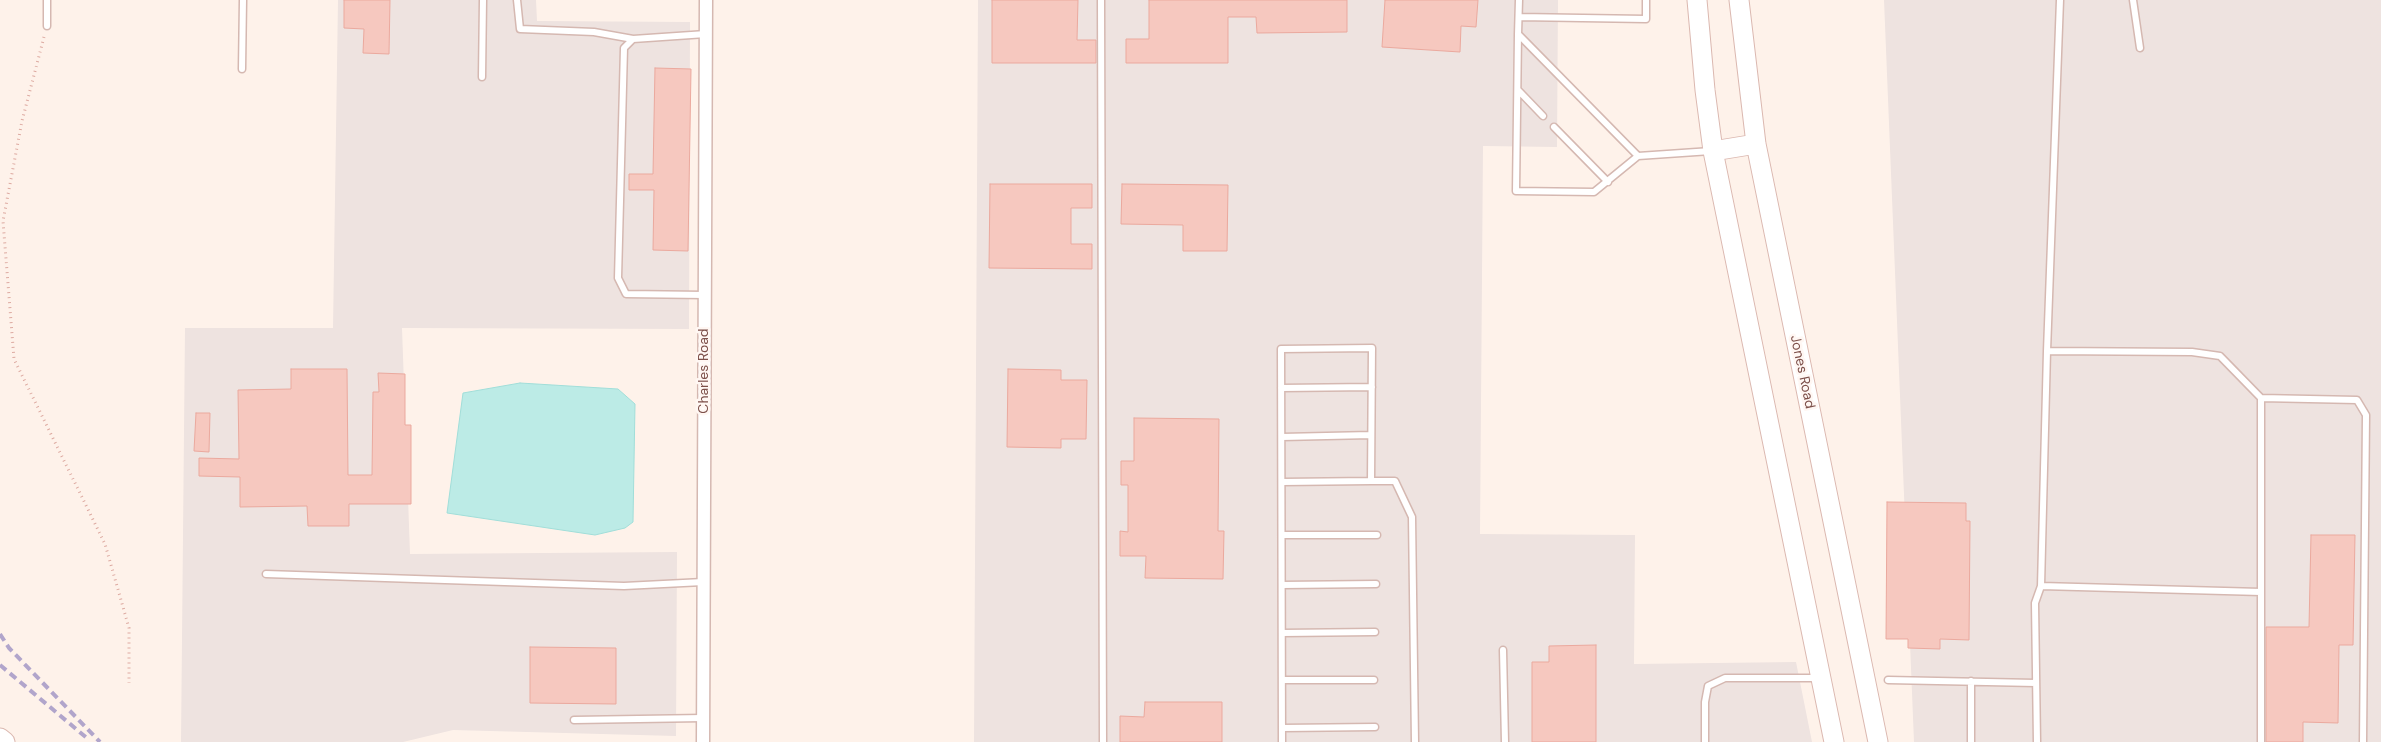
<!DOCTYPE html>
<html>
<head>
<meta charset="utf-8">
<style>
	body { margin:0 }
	canvas { display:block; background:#fef2ea }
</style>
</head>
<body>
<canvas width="2381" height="742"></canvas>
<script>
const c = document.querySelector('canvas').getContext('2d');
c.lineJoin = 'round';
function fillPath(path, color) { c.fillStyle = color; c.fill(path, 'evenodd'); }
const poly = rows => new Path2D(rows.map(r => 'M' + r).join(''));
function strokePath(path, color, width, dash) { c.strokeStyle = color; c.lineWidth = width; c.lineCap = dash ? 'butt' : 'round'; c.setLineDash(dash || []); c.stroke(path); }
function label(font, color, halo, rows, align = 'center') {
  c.font = font + ' "DM Sans",sans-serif'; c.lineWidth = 5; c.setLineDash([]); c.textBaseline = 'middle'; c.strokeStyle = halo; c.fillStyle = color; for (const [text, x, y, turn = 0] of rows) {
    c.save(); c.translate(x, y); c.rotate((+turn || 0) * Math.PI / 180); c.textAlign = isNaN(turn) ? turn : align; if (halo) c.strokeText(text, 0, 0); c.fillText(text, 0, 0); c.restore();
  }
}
const industrial = poly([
	[338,0,536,0,537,21,690,22,689,329,402,328,410,554,677,552,676,736,453,730,403,742,181,742,185,328,333,328],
	[978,0,1558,0,1557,147,1483,146,1480,534,1635,535,1634,664,1796,662,1812,742,974,742],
	[1884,0,2381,0,2381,742,1914,742]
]);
const water = poly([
	[520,383,618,389,635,404,633,522,625,528,595,535,447,513,463,393,520,383]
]);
const building = poly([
	[344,0,390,0,389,54,363,53,364,29,344,28,344,0],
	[992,0,1078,0,1077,40,1096,40,1096,63,992,63,992,0],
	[1149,0,1347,0,1347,32,1257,33,1256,17,1228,17,1228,63,1126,63,1126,39,1149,39,1149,0],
	[1385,0,1478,0,1476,27,1461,26,1460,52,1382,47,1385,0],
	[655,68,691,69,688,251,653,250,654,190,629,190,629,174,653,174,655,68],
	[990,184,1092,184,1092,208,1071,208,1071,244,1092,244,1092,269,989,268,990,184],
	[1122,184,1228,185,1227,251,1183,251,1183,225,1121,224,1122,184],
	[291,369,347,369,348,475,372,475,373,392,379,392,378,373,405,374,405,425,411,425,411,504,349,504,349,526,308,526,307,506,240,507,240,477,199,476,199,458,239,459,238,390,291,389,291,369],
	[1008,369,1061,370,1061,380,1087,380,1086,439,1061,439,1061,448,1007,447,1008,369],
	[196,413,210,413,209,452,194,451,196,413],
	[1134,418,1219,419,1218,531,1224,531,1223,579,1145,578,1146,556,1120,556,1120,531,1128,532,1128,485,1121,485,1121,461,1134,461,1134,418],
	[1887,502,1966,503,1966,521,1970,521,1969,640,1940,639,1940,649,1908,648,1908,639,1886,639,1887,502],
	[2311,535,2355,535,2353,645,2339,645,2338,723,2303,722,2303,742,2266,742,2266,627,2309,627,2311,535],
	[1596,645,1596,742,1532,742,1532,662,1549,662,1549,646,1596,645],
	[530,647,616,648,616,704,530,703,530,647],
	[1145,702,1222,702,1222,742,1120,742,1120,716,1144,717,1145,702]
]);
const path = poly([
	[44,37,22,121,3,221,14,359,105,544,129,628,129,683]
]);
const lane = poly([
	[517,0,520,29,594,32,633,39],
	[1101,0,1103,742],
	[1519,0,1518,34,1638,156,1711,151],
	[2133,0,2140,48],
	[1519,17,1646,19,1646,0],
	[47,26,47,0],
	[1518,34,1516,191,1594,192,1638,156],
	[242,69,243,0],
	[482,77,483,0],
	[1518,90,1543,116],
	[1554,127,1608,182],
	[705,295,626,294,618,278,624,48,633,39,706,34],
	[2047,351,2060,0],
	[1281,388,1372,387],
	[1282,437,1371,435],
	[1282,482,1371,481],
	[1282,535,1377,535],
	[266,574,624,586,703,582],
	[1282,585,1376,584],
	[2041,586,2047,351,2192,352,2220,356,2261,398],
	[1282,633,1375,632],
	[1503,650,1505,742],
	[1282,680,1374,680],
	[1888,680,2036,683],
	[574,720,703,718],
	[1282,728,1375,727],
	[1282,742,1281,349,1372,348,1371,481,1395,481,1412,517,1415,742],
	[1705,742,1705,702,1708,686,1725,678,1818,678],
	[1971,742,1971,681],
	[2037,742,2035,603,2041,586,2261,592],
	[2261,742,2261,398,2357,400,2366,415,2363,742]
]);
const street = poly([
	[703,742,706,0]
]);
const secondary = poly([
	[1697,0,1705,90,1713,151,1834,742],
	[1739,0,1756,144,1878,742],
	[1713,151,1756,144],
	[0,738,5,742]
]);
const rail = poly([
	[0,634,9,648,100,742],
	[0,665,88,739]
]);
const streetNames = [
	["Charles Road",704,371,-90],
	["Jones Road",1802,372,78]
];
fillPath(industrial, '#eee3e0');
fillPath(water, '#bcebe6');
strokePath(water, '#a1ded9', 1);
fillPath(building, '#f6c8bf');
strokePath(building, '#eba99e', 1);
strokePath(lane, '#d5b8b1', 9);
strokePath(street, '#d5b8b1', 15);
strokePath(secondary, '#dbb8b0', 21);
strokePath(path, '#ddaaa1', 3, [1, 4]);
strokePath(lane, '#fff', 6);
strokePath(street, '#fff', 12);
strokePath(secondary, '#fff', 19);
strokePath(rail, '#b1a5cb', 4, [8, 5]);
label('14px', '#7d504a', '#fff7f3', streetNames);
</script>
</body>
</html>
